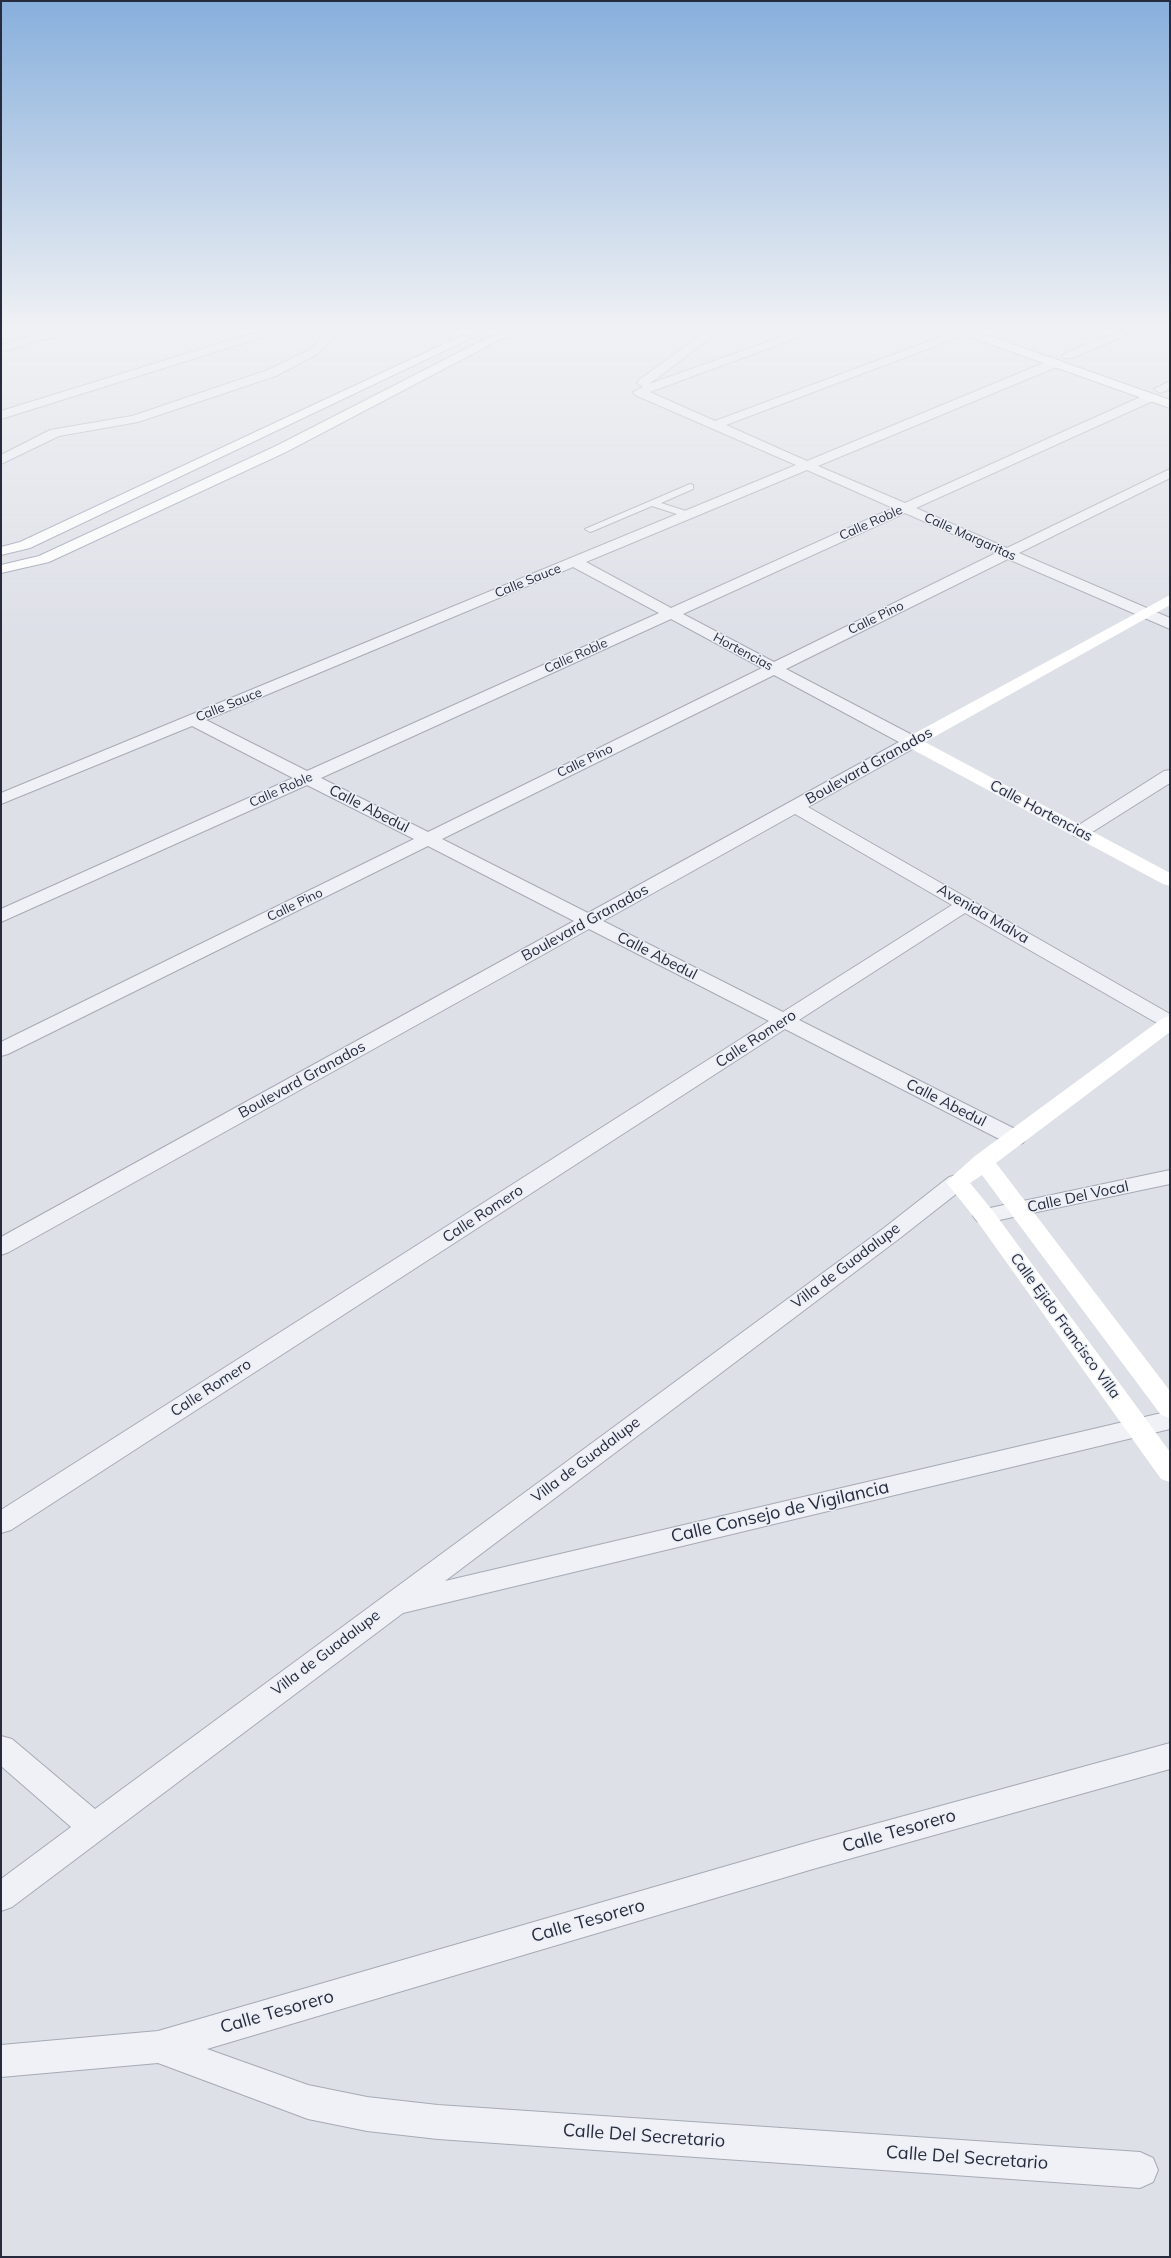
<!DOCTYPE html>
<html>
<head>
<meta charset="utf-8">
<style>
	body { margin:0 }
	#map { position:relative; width:1171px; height:2258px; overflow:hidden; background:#dde0e7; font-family:Mulish,sans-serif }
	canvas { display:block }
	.frame { position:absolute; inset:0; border:2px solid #262c3e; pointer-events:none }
</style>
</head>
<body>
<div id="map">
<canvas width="1171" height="2258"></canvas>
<div class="frame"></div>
</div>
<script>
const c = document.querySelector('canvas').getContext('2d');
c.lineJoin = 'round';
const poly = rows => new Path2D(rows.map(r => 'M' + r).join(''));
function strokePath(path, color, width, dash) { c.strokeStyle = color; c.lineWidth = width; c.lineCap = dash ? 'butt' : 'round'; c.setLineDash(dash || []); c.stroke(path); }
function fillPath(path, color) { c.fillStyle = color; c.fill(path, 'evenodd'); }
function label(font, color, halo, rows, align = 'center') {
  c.font = font + ' Mulish,sans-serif'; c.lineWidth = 3; c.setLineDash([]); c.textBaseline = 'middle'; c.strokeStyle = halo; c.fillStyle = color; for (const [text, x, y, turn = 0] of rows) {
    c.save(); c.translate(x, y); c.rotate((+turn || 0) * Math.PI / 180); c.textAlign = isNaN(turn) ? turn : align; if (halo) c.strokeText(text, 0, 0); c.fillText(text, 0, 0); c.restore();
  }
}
const lane = poly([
	[690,484,693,485,693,489,661,503,692,513,692,517,686,517,652,506,593,531,590,532,585,529,690,484]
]);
const street = poly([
	[69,325,88,325,86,327,1,352,1,345,69,325],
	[279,325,297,325,295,327,1,419,1,411,279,325],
	[331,325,343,325,319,353,276,376,138,422,59,436,1,464,1,455,50,430,132,416,268,370,311,349,331,325],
	[715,325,728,325,649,384,815,325,832,325,650,392,715,421,962,329,970,329,972,331,970,333,726,425,807,461,1051,360,1059,360,1061,363,1059,366,818,466,905,503,1147,394,1155,394,1157,397,1155,400,916,508,1007,548,1170,469,1170,478,1019,553,1170,618,1170,629,1008,559,786,669,918,738,920,742,918,746,808,807,1170,1014,1170,1028,1162,1026,965,913,799,1020,1023,1133,1026,1138,1023,1143,1015,1145,1007,1143,785,1029,11,1530,1,1533,1,1510,769,1021,589,929,9,1252,1,1255,1,1237,574,921,428,846,8,1054,1,1056,1,1042,414,839,307,785,1,922,1,909,293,778,192,726,1,804,1,793,796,465,635,395,633,392,643,387,637,383,639,380,715,325],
	[807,470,893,508,671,608,586,562,807,470],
	[905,513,996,553,774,662,683,614,905,513],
	[573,567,659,613,307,771,206,720,573,567],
	[671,619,762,668,428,832,321,778,671,619],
	[774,675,899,742,588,913,442,839,774,675],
	[795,814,952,905,783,1012,603,921,795,814],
	[1133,325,1149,325,1072,358,1064,358,1062,356,1064,354,1133,325],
	[1170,381,1170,389,1160,393,1154,389,1170,381],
	[1170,770,1170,783,1086,836,1080,837,1074,836,1071,832,1074,828,1164,771,1170,770],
	[1170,1170,1170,1184,985,1223,977,1221,973,1216,977,1211,985,1209,1170,1170],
	[957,1175,965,1177,968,1182,965,1187,900,1238,445,1581,1170,1411,1170,1429,403,1613,12,1907,1,1911,1,1879,71,1827,1,1766,1,1736,12,1739,95,1809,884,1228,949,1177,957,1175],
	[1170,1743,1170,1769,813,1869,207,2049,308,2085,367,2097,438,2105,1140,2152,1153,2158,1158,2170,1153,2182,1140,2188,438,2139,367,2131,308,2119,158,2063,1,2077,1,2045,158,2031,813,1841,1170,1743]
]);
const secondary = poly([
	[1170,595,1170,605,925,742,1170,873,1170,886,1163,884,906,746,904,742,906,738,1170,595],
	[1170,1016,1170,1032,996,1163,1170,1391,1170,1418,1161,1415,982,1175,970,1183,993,1211,1170,1452,1170,1482,1161,1479,977,1221,946,1182,975,1156,1163,1018,1170,1016]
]);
const primary = poly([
	[520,325,537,325,499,340,286,452,49,562,1,573,1,565,39,556,276,446,491,336,520,325],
	[935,325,956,325,970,329,1170,400,1170,408,962,334,937,327,935,325],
	[463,335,467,336,469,338,467,340,30,548,1,555,1,547,20,542,463,335]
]);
const farStreetnames = [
	["Calle Roble",871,523,-24],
	["Calle Margaritas",970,537,24],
	["Calle Sauce",528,581,-22],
	["Calle Pino",876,618,-26],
	["Hortencias",743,652,28],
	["Calle Roble",576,656,-24],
	["Calle Sauce",229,705,-22],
	["Calle Pino",585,761,-26],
	["Calle Roble",281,790,-24],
	["Calle Pino",295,905,-26]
];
const streetNames = [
	["Boulevard Granados",869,766,-29],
	["Calle Abedul",369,809,27],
	["Calle Hortencias",1041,811,28],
	["Avenida Malva",983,914,30],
	["Boulevard Granados",585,923,-29],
	["Calle Abedul",657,956,27],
	["Calle Romero",756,1039,-33],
	["Boulevard Granados",302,1080,-29],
	["Calle Abedul",946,1103,27],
	["Calle Del Vocal",1078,1197,-12],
	["Calle Romero",483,1214,-33],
	["Villa de Guadalupe",846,1266,-37],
	["Calle Ejido Francisco Villa",1065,1326,54],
	["Calle Romero",211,1388,-33],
	["Villa de Guadalupe",586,1460,-37],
	["Villa de Guadalupe",326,1653,-37]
];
const nearStreetnames = [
	["Calle Consejo de Vigilancia",780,1512,-13],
	["Calle Tesorero",899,1831,-16],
	["Calle Tesorero",588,1921,-16],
	["Calle Tesorero",277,2012,-16],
	["Calle Del Secretario",644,2136,4],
	["Calle Del Secretario",967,2158,4]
];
strokePath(lane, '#a6aab4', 2);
strokePath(street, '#a6aab4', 2);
strokePath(primary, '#9ca2b3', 2);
fillPath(lane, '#f0f1f6');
fillPath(street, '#f0f1f6');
fillPath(secondary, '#fff');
fillPath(primary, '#fff');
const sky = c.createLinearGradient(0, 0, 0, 641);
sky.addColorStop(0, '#87afdc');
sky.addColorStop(0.51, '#f0f1f4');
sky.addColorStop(1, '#f0f1f400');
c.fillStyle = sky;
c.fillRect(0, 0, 1171, 641);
label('13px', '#262c3e', '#eceff5', farStreetnames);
label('15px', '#262c3e', '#eceff5', streetNames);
label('18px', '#262c3e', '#eceff5', nearStreetnames);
</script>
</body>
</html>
